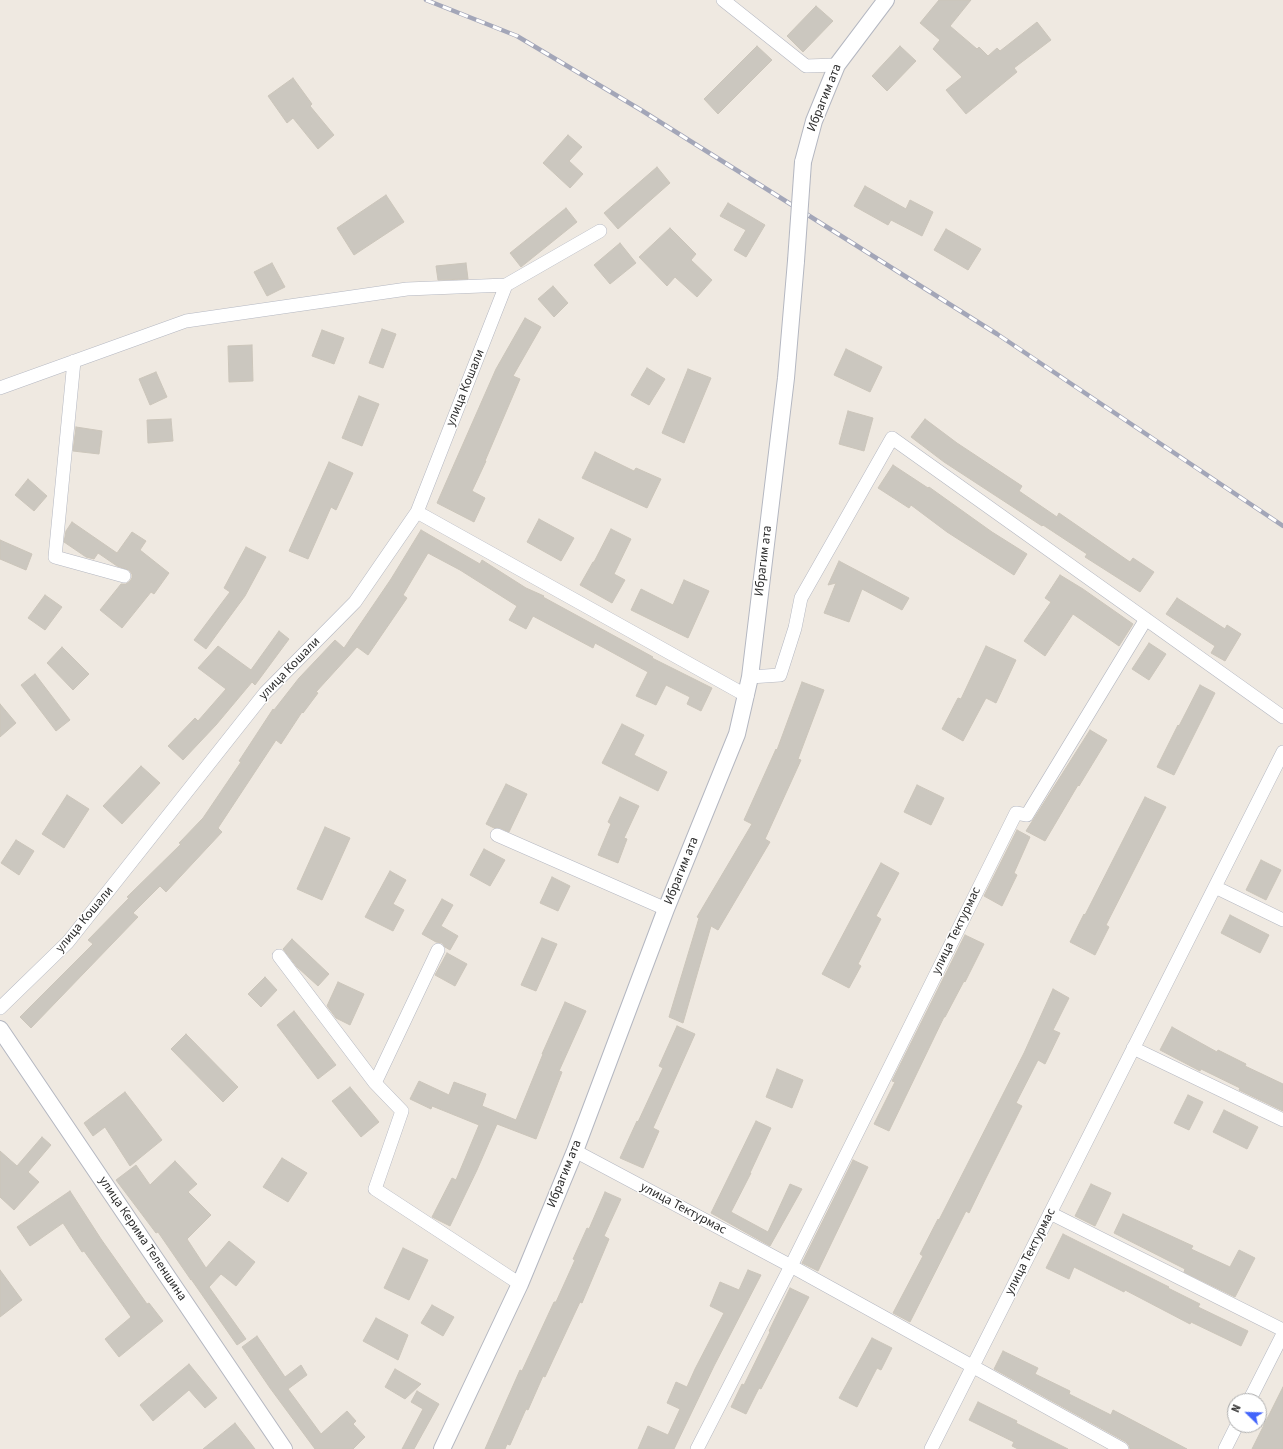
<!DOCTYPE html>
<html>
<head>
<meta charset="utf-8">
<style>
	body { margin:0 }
	#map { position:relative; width:1283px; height:1449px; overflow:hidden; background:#efe9e1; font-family:"Source Sans 3",sans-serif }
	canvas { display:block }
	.north { position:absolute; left:1227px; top:1393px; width:40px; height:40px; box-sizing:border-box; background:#fff; border:1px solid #ababab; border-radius:50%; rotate:293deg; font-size:11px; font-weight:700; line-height:16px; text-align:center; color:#2e2e2e }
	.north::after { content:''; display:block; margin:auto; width:14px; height:18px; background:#4264fb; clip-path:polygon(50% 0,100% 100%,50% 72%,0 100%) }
</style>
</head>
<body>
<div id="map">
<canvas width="1283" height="1449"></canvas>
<div class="north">N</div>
</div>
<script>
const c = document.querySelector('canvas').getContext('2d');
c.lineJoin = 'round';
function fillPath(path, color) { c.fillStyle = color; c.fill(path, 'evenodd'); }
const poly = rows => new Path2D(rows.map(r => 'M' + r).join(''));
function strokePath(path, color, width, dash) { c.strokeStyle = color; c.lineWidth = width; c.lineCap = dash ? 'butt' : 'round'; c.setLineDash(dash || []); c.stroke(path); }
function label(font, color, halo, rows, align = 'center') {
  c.font = font + ' "Source Sans 3",sans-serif'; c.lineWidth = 3; c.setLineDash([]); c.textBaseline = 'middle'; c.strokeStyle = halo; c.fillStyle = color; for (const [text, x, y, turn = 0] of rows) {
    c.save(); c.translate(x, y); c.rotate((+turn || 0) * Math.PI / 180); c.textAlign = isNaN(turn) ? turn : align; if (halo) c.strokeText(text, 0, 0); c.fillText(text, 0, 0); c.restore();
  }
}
const building = poly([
	[939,0,971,0,950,26,977,49,979,47,988,56,997,48,1000,51,1037,22,1051,40,1014,68,1017,72,966,114,946,90,962,77,933,49,940,40,920,23,939,0],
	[816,6,833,21,803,52,787,36,816,6],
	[757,46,772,60,718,114,704,99,757,46],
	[900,46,916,61,887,91,872,76,900,46],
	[293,78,312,104,310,106,334,135,318,149,293,118,287,123,268,96,293,78],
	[568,135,582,147,569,161,583,174,570,188,543,163,568,135],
	[657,167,670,183,618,229,604,213,657,167],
	[865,186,906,209,910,200,933,212,922,236,891,220,888,225,854,206,865,186],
	[386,195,404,222,354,255,337,228,386,195],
	[728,203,765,225,746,257,734,250,746,230,720,216,728,203],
	[566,208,577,222,521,267,510,253,566,208],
	[670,228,696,254,691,260,712,280,697,297,675,277,667,286,639,257,670,228],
	[946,229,981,249,968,270,934,250,946,229],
	[620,243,636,263,610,284,594,265,620,243],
	[272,263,285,287,267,296,254,272,272,263],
	[466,263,468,279,438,280,436,266,466,263],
	[553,286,568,303,554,317,538,299,553,286],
	[525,318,541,327,513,376,520,379,485,461,486,461,472,491,485,498,474,522,437,503,496,369,525,318],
	[382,329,396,334,383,368,369,363,382,329],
	[322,330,344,338,334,364,312,356,322,330],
	[252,345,253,381,229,382,228,346,252,345],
	[846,349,882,367,870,392,834,375,846,349],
	[647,368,665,379,649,405,631,395,647,368],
	[688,369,711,378,684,443,662,433,688,369],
	[156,372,167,397,150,405,139,379,156,372],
	[359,396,379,404,362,446,342,438,359,396],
	[848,411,873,418,864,451,839,444,848,411],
	[171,419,173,441,148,443,147,420,171,419],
	[925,419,957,443,1022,486,1019,491,1057,517,1059,513,1130,562,1133,558,1154,572,1140,592,1085,557,1087,554,1043,525,1042,526,944,462,911,437,925,419],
	[76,427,102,431,99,454,73,451,76,427],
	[595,452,634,471,636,468,661,479,647,508,582,478,595,452],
	[329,462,353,473,336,510,331,507,308,559,289,551,329,462],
	[893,465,928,488,929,487,992,532,1027,554,1014,575,947,532,911,505,909,508,878,488,893,465],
	[28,479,47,496,34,511,15,495,28,479],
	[539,519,574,538,561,561,527,542,539,519],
	[72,522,117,553,132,532,146,541,140,550,169,573,154,594,151,592,122,628,100,610,121,584,126,584,130,581,132,578,132,574,129,570,117,566,98,553,94,559,86,557,64,542,66,531,72,522],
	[611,529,631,539,614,574,625,580,612,603,580,585,593,562,594,562,611,529],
	[421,530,480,564,482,560,526,588,544,596,543,597,653,657,652,658,712,688,701,711,687,704,690,697,666,685,656,705,636,696,648,672,595,643,593,648,533,616,526,629,509,620,517,606,460,570,428,553,403,595,407,598,368,655,357,647,316,692,318,693,303,713,302,712,281,744,276,740,218,828,222,832,166,892,160,886,133,913,138,917,31,1028,20,1017,93,944,88,940,129,898,127,897,181,844,179,843,203,818,241,762,239,761,273,709,274,710,299,678,335,640,344,648,391,579,421,530],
	[0,540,32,554,26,570,0,559,0,540],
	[246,547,266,557,245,596,206,649,194,640,230,592,224,588,246,547],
	[839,561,909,598,902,610,862,589,849,622,824,613,836,583,828,585,839,561],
	[1060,575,1083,589,1133,624,1119,646,1073,614,1045,656,1024,641,1051,602,1045,598,1060,575],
	[684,580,709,591,688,638,631,610,641,589,673,605,684,580],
	[45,595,62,607,45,630,28,618,45,595],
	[1177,598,1225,629,1227,625,1241,634,1225,661,1211,653,1215,646,1166,614,1177,598],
	[279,631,289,639,255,685,252,682,216,725,183,760,168,746,195,718,198,721,226,689,198,668,218,646,251,670,279,631],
	[1149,643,1166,654,1149,680,1132,669,1149,643],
	[986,646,1016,660,996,703,986,698,963,741,942,729,958,698,961,699,986,646],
	[62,647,89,674,73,690,47,663,62,647],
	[35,674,70,720,56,731,21,685,35,674],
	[802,682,824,690,798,759,801,760,765,839,770,842,718,930,711,926,683,1023,669,1017,699,918,697,917,752,824,744,820,776,749,777,750,802,682],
	[1200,685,1215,693,1174,775,1157,767,1178,725,1179,726,1200,685],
	[0,704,16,723,0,737,0,704],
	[622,724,644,735,634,755,667,772,658,791,602,763,622,724],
	[1090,730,1107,740,1079,786,1078,785,1045,841,1026,831,1090,730],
	[141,766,160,783,122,824,103,806,141,766],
	[506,784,527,794,509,832,500,828,494,828,486,824,506,784],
	[917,785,944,798,931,825,904,812,917,785],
	[67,795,89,809,64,848,42,834,67,795],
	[620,797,639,806,624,838,627,839,618,863,598,855,611,824,608,822,620,797],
	[1145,797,1166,807,1106,925,1109,927,1095,955,1070,942,1084,914,1085,915,1145,797],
	[325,827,350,838,322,900,297,889,325,827],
	[1017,830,1030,837,1014,873,1017,875,1002,906,984,896,1017,830],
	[16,840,34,851,19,875,1,863,16,840],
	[484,849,505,860,490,886,470,875,484,849],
	[1261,860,1281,870,1266,900,1246,890,1261,860],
	[881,863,899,873,876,916,881,919,858,964,861,966,849,988,822,974,881,863],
	[390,871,406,880,393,904,404,910,393,931,365,917,390,871],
	[552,877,570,886,558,911,540,903,552,877],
	[442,899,453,905,441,926,458,936,450,950,445,947,442,943,436,942,422,934,442,899],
	[1230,915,1269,935,1260,953,1221,933,1230,915],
	[965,935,984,944,965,982,964,981,945,1017,944,1017,889,1131,874,1124,895,1082,892,1081,965,935],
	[542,938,557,944,536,991,521,985,542,938],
	[292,939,329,974,318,986,297,967,283,949,292,939],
	[447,953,467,964,455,986,435,975,447,953],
	[265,977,277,990,261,1007,248,994,265,977],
	[338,982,364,994,350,1025,336,1018,327,1006,338,982],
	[1053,989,1069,998,1053,1030,1060,1033,1045,1064,1038,1060,1016,1103,1022,1106,985,1180,969,1213,966,1211,910,1322,893,1313,923,1256,920,1254,938,1219,939,1220,1024,1053,1053,989],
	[565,1002,586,1011,559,1071,562,1072,536,1139,497,1124,477,1170,450,1226,432,1217,452,1178,456,1180,479,1125,432,1106,431,1109,410,1099,419,1081,449,1095,454,1082,486,1094,482,1106,516,1120,543,1054,542,1054,565,1002],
	[294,1011,336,1065,318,1079,277,1025,294,1011],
	[677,1026,695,1034,653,1128,659,1131,643,1168,620,1158,637,1121,638,1122,663,1068,659,1066,677,1026],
	[1172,1027,1217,1052,1218,1050,1246,1064,1245,1066,1283,1084,1283,1111,1239,1090,1240,1088,1201,1069,1200,1071,1160,1050,1172,1027],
	[186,1034,238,1087,223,1102,171,1049,186,1034],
	[777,1069,803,1080,792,1108,766,1097,777,1069],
	[350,1087,379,1122,361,1137,332,1101,350,1087],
	[125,1092,162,1140,130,1166,105,1127,93,1136,84,1123,125,1092],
	[1188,1095,1203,1102,1189,1130,1174,1123,1188,1095],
	[1224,1110,1258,1127,1247,1149,1213,1132,1224,1110],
	[756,1121,771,1128,750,1173,751,1173,731,1212,768,1232,790,1184,802,1189,770,1246,711,1213,756,1121],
	[42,1137,51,1145,28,1172,39,1182,14,1210,0,1197,0,1151,17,1166,42,1137],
	[282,1158,307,1173,288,1202,263,1187,282,1158],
	[853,1160,868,1167,818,1271,802,1263,853,1160],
	[175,1161,197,1184,188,1192,211,1215,187,1239,206,1268,229,1241,255,1262,236,1286,221,1274,209,1287,246,1339,237,1345,191,1279,191,1280,158,1232,156,1233,116,1180,136,1165,150,1185,175,1161],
	[1091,1184,1111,1193,1095,1226,1075,1216,1091,1184],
	[70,1191,101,1239,147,1304,149,1303,163,1321,119,1357,105,1339,131,1317,84,1251,82,1252,63,1223,30,1246,17,1227,70,1191],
	[605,1192,621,1199,604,1236,609,1239,582,1303,580,1302,545,1377,543,1376,528,1410,526,1409,510,1445,507,1444,505,1449,485,1449,520,1370,522,1371,554,1302,556,1302,575,1260,573,1259,587,1228,589,1229,605,1192],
	[1123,1214,1193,1246,1191,1249,1230,1267,1239,1250,1255,1258,1235,1297,1184,1272,1185,1269,1114,1233,1123,1214],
	[1063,1234,1169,1287,1168,1288,1200,1304,1198,1307,1248,1331,1241,1346,1191,1322,1190,1324,1125,1290,1124,1292,1074,1267,1069,1279,1046,1268,1063,1234],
	[403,1248,428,1260,409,1300,384,1288,403,1248],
	[0,1270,22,1300,0,1317,0,1270],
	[748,1270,761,1275,714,1366,674,1449,638,1449,648,1426,668,1435,680,1409,667,1403,676,1382,687,1387,695,1369,724,1313,710,1306,720,1282,739,1290,748,1270],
	[790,1288,809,1297,761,1389,759,1388,746,1414,731,1407,742,1384,744,1385,770,1332,769,1331,790,1288],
	[432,1305,454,1317,443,1336,421,1323,432,1305],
	[376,1318,408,1335,398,1360,363,1341,376,1318],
	[257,1336,285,1377,301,1365,307,1375,288,1389,321,1434,347,1411,356,1421,353,1424,365,1437,353,1449,315,1449,270,1388,242,1347,257,1336],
	[872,1338,892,1348,881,1370,877,1368,857,1407,839,1398,872,1338],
	[1003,1351,1038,1368,1035,1374,1070,1391,1069,1394,1111,1415,1113,1410,1187,1449,1130,1449,1129,1445,1126,1442,994,1369,1003,1351],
	[189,1364,217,1398,205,1408,189,1390,153,1421,140,1405,189,1364],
	[395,1369,421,1384,405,1399,385,1387,395,1369],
	[1283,1387,1283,1449,1252,1449,1283,1387],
	[417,1391,439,1404,414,1449,402,1449,423,1409,411,1402,417,1391],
	[978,1402,1017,1421,1016,1423,1068,1449,1018,1449,1012,1446,1014,1442,969,1420,978,1402],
	[235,1423,255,1449,203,1449,235,1423]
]);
const minor = poly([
	[723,0,806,66,837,65],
	[74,361,55,557,124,576],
	[0,388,186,321,407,289,506,285,600,231],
	[417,512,747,696],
	[750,677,780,675,795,628,801,598,892,438,1283,717],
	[497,835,666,909],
	[1215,887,1283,920],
	[438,950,375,1083,402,1111,375,1189,520,1284],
	[279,956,375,1083],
	[0,1008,68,942,265,693,355,602,417,512,506,285],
	[1133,1048,1283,1120],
	[575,1151,791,1266,1122,1449],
	[1050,1213,1283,1330],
	[1249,1401,1283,1334],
	[697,1449,791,1266,1016,813,1027,815,1146,619],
	[931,1449,1283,752],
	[1225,1449,1237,1425]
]);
const tertiary = poly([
	[803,162,814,121,837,65,886,0],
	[0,1029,284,1449],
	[442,1449,520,1284,575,1151,666,909,737,734,750,677,786,378,796,261]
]);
const rail = poly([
	[426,0,517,36,641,110,997,334,1283,526]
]);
const tertiaryBridge = poly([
	[796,261,803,162]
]);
const streetNames = [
	["Ибрагим ата",825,98,-68],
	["улица Кошали",466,388,-68],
	["Ибрагим ата",764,561,-83],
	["улица Кошали",290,669,-46],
	["Ибрагим ата",682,871,-68],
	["улица Кошали",85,920,-50],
	["улица Тектурмас",957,931,-64],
	["Ибрагим ата",565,1174,-68],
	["улица Тектурмас",683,1209,28],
	["улица Керима Теленшина",142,1239,56],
	["улица Тектурмас",1031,1252,-63]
];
fillPath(building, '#cbc7bf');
strokePath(building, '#cbc5ba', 1);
strokePath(minor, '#b4b7c1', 14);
strokePath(tertiary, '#b4b7c1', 18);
strokePath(minor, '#fff', 13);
strokePath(tertiary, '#fff', 16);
strokePath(rail, '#a3a6b8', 4.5);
strokePath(rail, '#fff', 3, [9]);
strokePath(tertiaryBridge, '#b4b7c1', 18, []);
strokePath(tertiaryBridge, '#fff', 16);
label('13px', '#2e2e2e', '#fff', streetNames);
</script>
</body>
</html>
